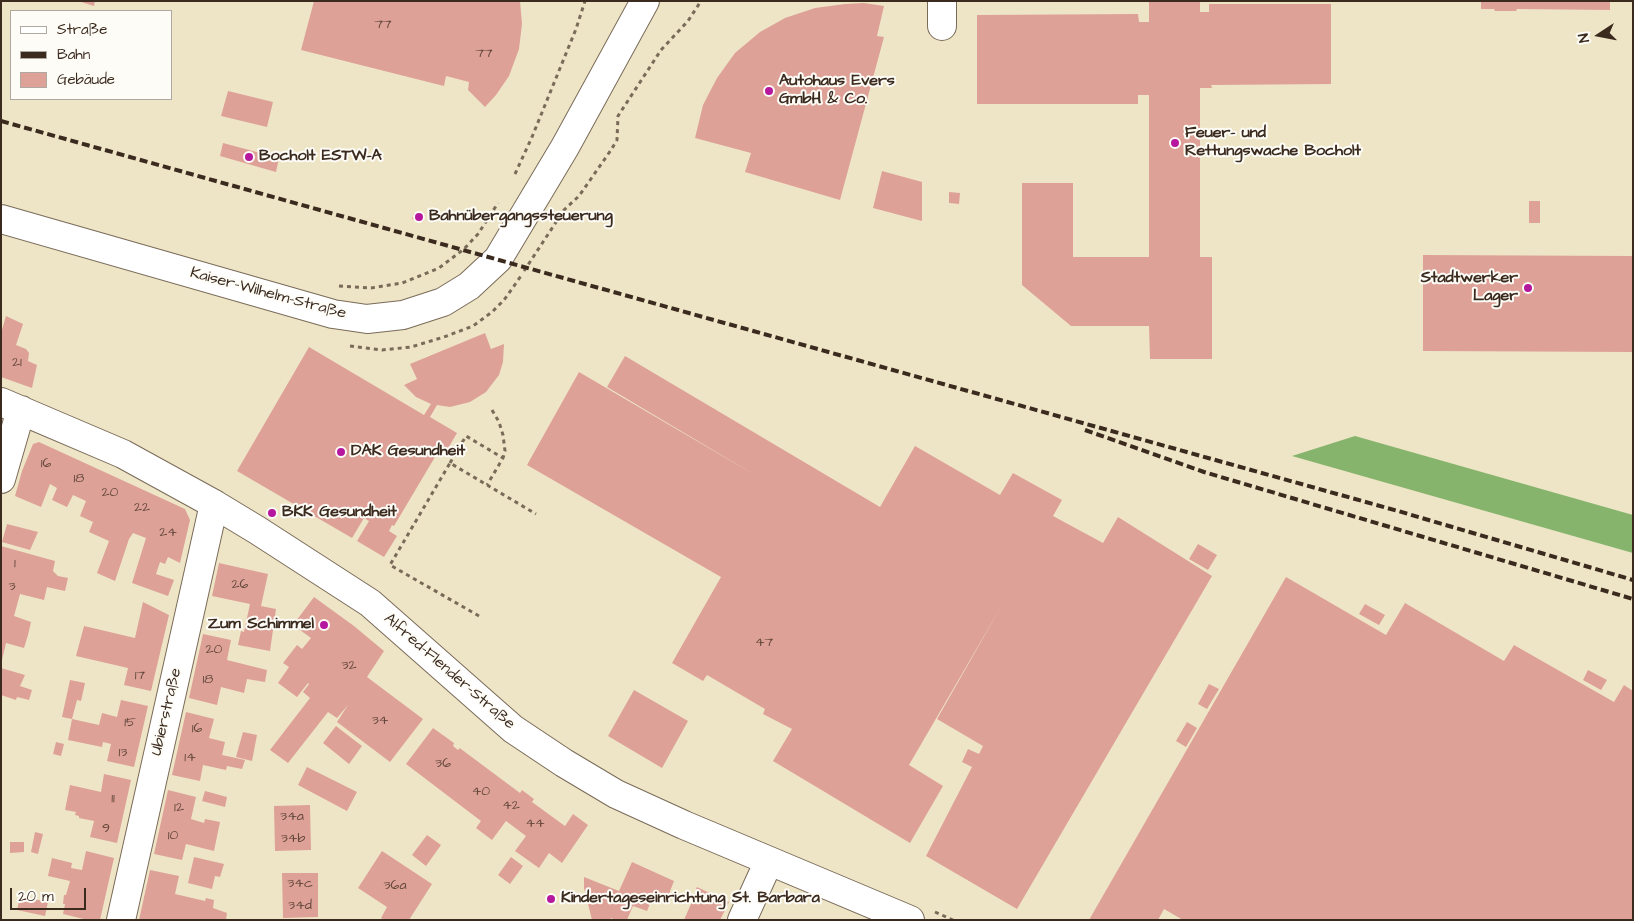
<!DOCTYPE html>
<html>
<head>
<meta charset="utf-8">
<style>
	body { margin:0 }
	#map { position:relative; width:1634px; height:921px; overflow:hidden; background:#eee5c7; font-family:"Architects Daughter",sans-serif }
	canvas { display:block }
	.frame { position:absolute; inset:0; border:2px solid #3b2a1e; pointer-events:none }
	.legend { position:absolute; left:10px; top:10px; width:162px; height:90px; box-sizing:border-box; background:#fdfcf7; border:1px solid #afa8a0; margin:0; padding:6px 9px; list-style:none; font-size:15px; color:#3b2a1e }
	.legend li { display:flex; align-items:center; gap:10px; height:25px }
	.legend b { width:25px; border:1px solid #afa8a0 }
	.north { position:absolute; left:1574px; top:10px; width:50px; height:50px; -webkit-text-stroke:4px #fdfcf7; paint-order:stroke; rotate:259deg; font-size:14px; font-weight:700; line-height:20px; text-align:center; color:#3b2a1e }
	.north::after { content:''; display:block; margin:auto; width:18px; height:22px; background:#3b2a1e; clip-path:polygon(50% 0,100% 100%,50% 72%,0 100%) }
	.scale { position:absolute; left:10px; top:888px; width:76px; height:22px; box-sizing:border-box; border:2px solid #3b2a1e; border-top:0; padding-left:6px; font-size:15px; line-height:18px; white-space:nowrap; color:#3b2a1e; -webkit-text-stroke:4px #fdfcf7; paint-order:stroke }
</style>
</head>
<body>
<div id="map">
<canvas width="1634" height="921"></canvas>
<div class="frame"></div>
<ul class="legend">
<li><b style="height:6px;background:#fff"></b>Straße</li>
<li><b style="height:6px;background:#3b2a1e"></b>Bahn</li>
<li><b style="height:14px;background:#dea197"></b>Gebäude</li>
</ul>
<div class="north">N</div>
<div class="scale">20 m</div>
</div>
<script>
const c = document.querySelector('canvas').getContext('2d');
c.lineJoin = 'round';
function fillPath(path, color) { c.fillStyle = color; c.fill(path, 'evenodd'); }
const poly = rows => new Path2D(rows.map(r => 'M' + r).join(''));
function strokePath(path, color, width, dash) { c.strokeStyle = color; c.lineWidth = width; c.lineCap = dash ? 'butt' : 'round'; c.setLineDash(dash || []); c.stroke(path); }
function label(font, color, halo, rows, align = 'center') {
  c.font = font + ' "Architects Daughter",sans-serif'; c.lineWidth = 4; c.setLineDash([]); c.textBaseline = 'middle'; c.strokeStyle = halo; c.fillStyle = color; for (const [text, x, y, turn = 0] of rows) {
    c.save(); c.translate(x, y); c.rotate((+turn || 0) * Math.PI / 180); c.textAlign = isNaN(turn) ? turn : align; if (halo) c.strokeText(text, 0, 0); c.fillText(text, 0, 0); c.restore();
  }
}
const forest = poly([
	[1355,436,1633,515,1633,553,1292,456]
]);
const building = poly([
	[78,1,95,1,94,6],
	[314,1,520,1,522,24,519,49,509,76,496,95,485,107,468,90,469,82,446,76,444,86,301,50],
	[1149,1,1200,1,1200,12,1209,12,1209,4,1331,4,1331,84,1211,85,1212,88,1200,88,1200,257,1212,257,1212,359,1150,359,1149,326,1071,326,1022,285,1022,183,1073,183,1073,257,1149,257,1149,95,1138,95,1138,104,977,104,977,15,1138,14,1139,22,1149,22],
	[1481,1,1610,1,1610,10,1517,9,1516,11,1495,11,1494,9,1481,9],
	[864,3,884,6,877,36,884,37,840,200,745,172,751,153,695,138,703,105,717,78,735,53,760,32,785,18,815,8,845,4],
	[228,91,273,102,267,127,221,116],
	[223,143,279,158,276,172,220,156],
	[882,171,922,182,922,221,873,208],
	[949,192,960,193,959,204,949,203],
	[1529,201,1540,201,1540,223,1529,223],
	[414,213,425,215,423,222,412,219],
	[1423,255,1632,256,1632,352,1423,351],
	[6,316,23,324,16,345,26,349,29,353,28,361,37,365,32,388,1,377,1,333],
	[485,333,491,349,504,344,503,362,499,375,486,392,470,402,450,407,437,405,430,417,457,433,444,455,436,450,433,456,435,457,394,526,392,525,389,531,397,536,384,557,357,541,369,521,364,518,352,538,237,471,309,347,424,415,431,404,416,397,404,385,417,379,410,364],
	[625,356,880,507,915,446,1000,495,1013,473,1062,500,1053,516,1103,543,1118,517,1212,576,1017,909,926,856,972,767,962,762,968,749,979,754,983,746,937,719,1002,605,909,765,943,786,910,843,773,761,792,729,763,714,765,709,707,675,703,681,672,663,721,577,527,465,579,372,760,478,607,387],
	[39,442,185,509,190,520,180,563,168,557,165,564,160,562,156,574,174,580,168,596,132,583,146,538,133,533,129,539,115,581,97,573,109,541,89,532,93,522,80,516,86,501,73,495,67,507,52,500,57,488,50,484,41,507,15,496,22,471,33,444],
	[7,524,38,532,30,550,2,542],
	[1198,544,1217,555,1208,570,1189,559],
	[1,546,55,561,53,571,58,576,68,578,65,591,47,587,44,600,20,594,14,616,31,622,28,635,24,648,6,643,2,660],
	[219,563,268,574,261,606,276,609,270,651,238,645,241,631,244,632,250,604,212,596],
	[1286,577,1386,635,1405,603,1504,661,1514,645,1614,702,1624,685,1633,691,1633,920,1183,920,1164,909,1158,920,1089,920],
	[314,597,354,626,384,651,367,677,423,719,390,762,337,722,348,705,337,718,328,712,288,763,270,750,310,698,303,692,309,684,308,683,297,697,278,683,289,667,283,663,297,645,302,649,311,638,293,625],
	[143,602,169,615,151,691,124,685,128,668,76,656,84,626,135,638],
	[1365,604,1385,615,1379,625,1359,614],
	[203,634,231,640,227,660,267,670,265,682,247,679,244,693,221,687,217,705,189,698],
	[1,668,25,675,20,686,32,690,29,700,17,697,16,700,1,695],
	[1588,670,1607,680,1601,690,1583,680],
	[70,680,85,683,81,701,77,700,72,719,99,725,102,713,117,717,121,700,148,706,134,767,107,761,111,744,103,742,102,747,68,740,72,719,62,717],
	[1209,684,1219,689,1207,709,1198,704],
	[634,690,688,721,662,768,608,736],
	[186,712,214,719,209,738,225,742,222,755,245,760,242,769,227,766,226,770,203,765,200,781,172,775],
	[1187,722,1197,728,1186,747,1176,741],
	[336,726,362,746,349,764,323,743],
	[433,728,454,743,453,746,458,750,460,748,461,749,520,793,522,790,534,799,532,802,565,826,573,814,588,825,562,863,549,853,539,868,515,851,526,836,506,821,492,840,476,828,481,821,406,764],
	[243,732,257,735,252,761,236,757],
	[56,742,64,744,61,756,53,754],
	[307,767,357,792,347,811,298,785],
	[104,774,131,780,117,843,90,837,94,821,79,818,79,816,75,815,76,812,65,810,70,785,101,792],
	[168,790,196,797,191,819,204,823,205,819,220,822,214,851,186,844,182,860,154,854],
	[205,791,227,797,225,807,202,801],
	[310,805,311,850,275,851,274,806],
	[35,832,43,834,38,854,31,852],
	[427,835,441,845,426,866,412,855],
	[10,842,24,842,24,852,10,853],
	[86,851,114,858,100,920,88,920,63,914,65,904,63,904,64,895,66,895,70,881,48,876,52,858,72,863,71,868,82,870],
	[382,851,432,884,409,920,384,920,381,918,387,907,358,888],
	[194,857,224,864,220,877,215,876,212,889,188,883],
	[511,857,523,866,510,884,498,875],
	[632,862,674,881,667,899,654,894,647,911,633,906,627,920,615,920,611,918,610,920,592,920,584,888,584,877,619,891],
	[150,870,179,876,175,894,205,901,206,898,214,900,213,908,227,913,226,920,139,920],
	[282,873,318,873,318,917,283,918],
	[697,887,729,902,720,920,684,920,697,890,696,889],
	[20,896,48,902,45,916,17,910]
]);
const path = poly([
	[515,174,532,137,576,29,585,1],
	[524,271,564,210,579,196,611,150,617,140,618,116,661,50,688,21,701,1],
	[339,286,371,288,402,283,439,268,464,249,478,234,498,203],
	[350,346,382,350,411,347,444,337,473,326,492,312,504,300,521,276],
	[492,410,499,422,503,435,505,451,503,458],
	[450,463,466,436,503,458,487,485],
	[479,616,390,565,450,463,536,514],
	[935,912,953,920]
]);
const minor = poly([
	[942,1,942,26],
	[1,402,123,454,214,504,257,530,370,603,513,729,564,763,616,794,684,825,910,920],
	[1,479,21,410],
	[121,920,214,504],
	[742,920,769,861]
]);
const major = poly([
	[1,219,333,314,367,319,403,315,443,302,469,286,498,259,565,147,645,1]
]);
const rail = poly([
	[1,121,1398,511,1633,580],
	[1085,430,1204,472,1633,599]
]);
const markers = [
	[769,91,5,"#b5179e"],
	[1175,143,5,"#b5179e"],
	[249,157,5,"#b5179e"],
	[419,217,5,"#b5179e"],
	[1528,288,5,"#b5179e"],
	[341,452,5,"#b5179e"],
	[272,513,5,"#b5179e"],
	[324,625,5,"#b5179e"],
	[551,899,5,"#b5179e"]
];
const numberNames = [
	["77",383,25],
	["77",484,54],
	["21",17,363],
	["16",46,464],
	["18",79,479],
	["20",110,493],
	["22",142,508],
	["24",168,533],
	["1",15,564],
	["26",240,585],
	["3",12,587],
	["47",764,643],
	["20",214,650],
	["32",349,666],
	["17",140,676],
	["18",208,680],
	["34",380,721],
	["15",130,723],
	["16",197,729],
	["13",123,753],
	["14",190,758],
	["36",443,764],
	["40",481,792],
	["11",113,799],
	["42",511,806],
	["12",179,808],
	["34a",292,817],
	["44",535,824],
	["9",106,829],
	["10",173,836],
	["34b",293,839],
	["34c",300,884],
	["36a",395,886],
	["34d",300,906]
];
const poiNames = [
	["Autohaus Evers",779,82],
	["GmbH & Co.",779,100],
	["Feuer- und",1185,134],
	["Rettungswache Bocholt",1185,152],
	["Bocholt ESTW-A",259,157],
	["Bahnübergangssteuerung",429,217],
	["Stadtwerker",1518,279,"right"],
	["Lager",1518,297,"right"],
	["DAK Gesundheit",351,452],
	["BKK Gesundheit",282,513],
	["Zum Schimmel",314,625,"right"],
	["Kindertageseinrichtung St. Barbara",561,899]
];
const streetNames = [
	["Kaiser-Wilhelm-Straße",268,294,15],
	["Alfred-Flender-Straße",449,672,41],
	["Ubierstraße",167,712,-77]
];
fillPath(forest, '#86b46c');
fillPath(building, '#dea197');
strokePath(minor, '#7a6b59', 30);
strokePath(major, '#7a6b59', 30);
strokePath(path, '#7a6b59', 3, [4, 4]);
strokePath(minor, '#fff', 28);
strokePath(major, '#fff', 28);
strokePath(rail, '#3b2a1e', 4, [8, 4]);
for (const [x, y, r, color] of markers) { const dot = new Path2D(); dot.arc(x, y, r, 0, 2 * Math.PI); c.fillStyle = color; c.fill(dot); strokePath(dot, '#fdfcf7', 2); }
label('14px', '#64483c', null, numberNames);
label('bold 16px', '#3b2a1e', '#fdfcf7', poiNames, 'left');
label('16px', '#3b2a1e', '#fdfcf7', streetNames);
</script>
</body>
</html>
